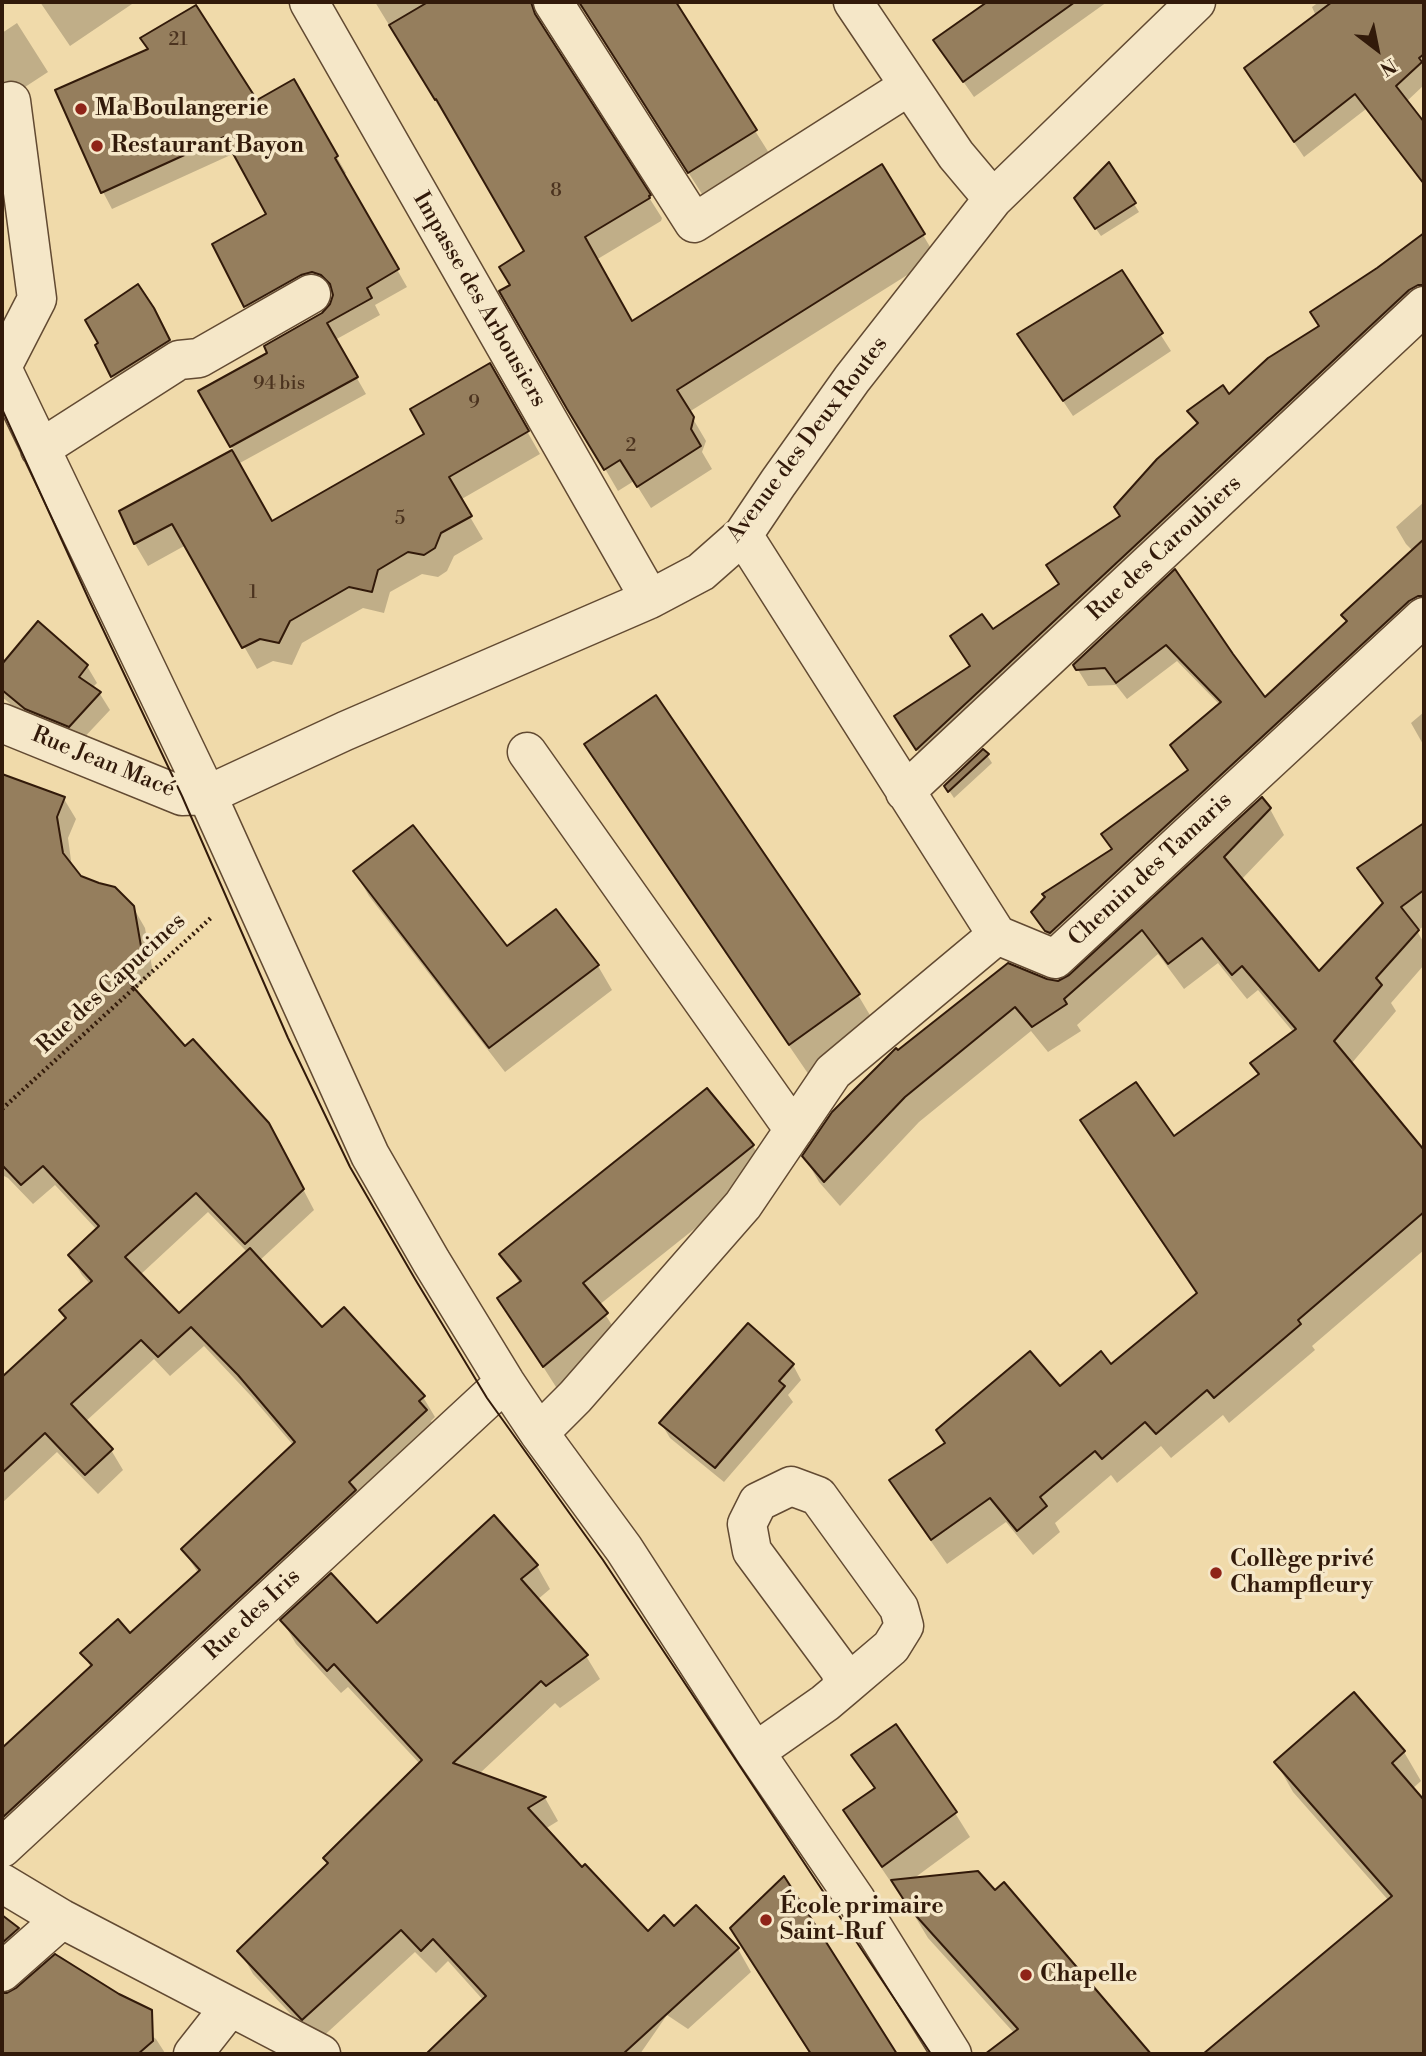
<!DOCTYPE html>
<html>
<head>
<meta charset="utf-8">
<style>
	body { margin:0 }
	#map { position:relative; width:1426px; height:2056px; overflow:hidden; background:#f0daaa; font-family:"Libre Bodoni",serif }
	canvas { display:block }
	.frame { position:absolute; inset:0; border:4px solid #321a0a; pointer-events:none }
	.north { position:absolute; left:1342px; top:14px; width:70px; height:70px; -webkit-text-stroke:5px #f5e7c8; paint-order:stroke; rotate:148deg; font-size:19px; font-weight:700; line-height:28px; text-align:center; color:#321a0a }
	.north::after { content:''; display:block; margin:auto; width:24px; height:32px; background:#321a0a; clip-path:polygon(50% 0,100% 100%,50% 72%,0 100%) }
</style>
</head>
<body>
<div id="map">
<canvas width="1426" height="2056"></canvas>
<div class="frame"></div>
<div class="north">N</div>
</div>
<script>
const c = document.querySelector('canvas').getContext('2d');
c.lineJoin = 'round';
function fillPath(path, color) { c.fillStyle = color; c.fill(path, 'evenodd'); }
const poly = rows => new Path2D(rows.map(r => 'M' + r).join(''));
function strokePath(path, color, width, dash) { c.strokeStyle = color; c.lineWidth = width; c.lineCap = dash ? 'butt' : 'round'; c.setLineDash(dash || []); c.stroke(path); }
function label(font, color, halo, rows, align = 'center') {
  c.font = font + ' "Libre Bodoni",serif'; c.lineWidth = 7; c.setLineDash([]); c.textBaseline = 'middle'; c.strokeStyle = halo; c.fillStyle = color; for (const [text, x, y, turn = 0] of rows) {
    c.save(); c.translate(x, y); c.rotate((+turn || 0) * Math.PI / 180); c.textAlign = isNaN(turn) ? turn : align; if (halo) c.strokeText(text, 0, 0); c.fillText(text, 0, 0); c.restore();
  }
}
const shadow = poly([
	[40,2,135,2,70,46],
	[375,2,674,2,769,153,702,194,586,12,577,4,546,14,543,26,545,34,662,218,661,221,596,260,632,323,923,235,936,257,689,412,706,441,702,452,712,469,651,508,634,481,618,491,502,292,512,286,527,251],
	[990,2,1107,2,974,97,935,41],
	[1319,2,1424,2,1424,85,1406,102,1424,125,1424,185,1366,109,1304,157,1255,85,1316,16,1312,7],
	[17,23,48,72,2,102,2,33],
	[293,82,346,173,343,175,407,287,375,305,380,315,335,340,366,394,238,464,271,523,427,434,489,365,540,454,460,500,483,539,454,556,447,571,438,577,422,574,390,592,384,613,363,608,302,643,292,665,273,661,257,669,186,545,148,566,135,544,121,512,234,451,200,392,270,354,324,314,332,305,335,292,321,288,255,323,214,244,268,215,235,153,112,209,103,192],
	[1134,204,1139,212,1101,236,1081,207],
	[1424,235,1424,303,927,765,906,733,971,667,993,631,1060,585,1122,517,1197,425,1189,411,1229,396,1321,327,1378,269],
	[1121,273,1171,351,1073,416,1019,335],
	[163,327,179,358,122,393,97,345],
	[1424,502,1424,615,1057,948,1033,912,1047,898,1112,850,1103,835,1189,772,1172,746,1220,705,1177,661,1127,699,1116,685,1088,686,1075,665,1175,571,1265,700,1348,623,1344,615,1413,551,1406,544,1396,527],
	[38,623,87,666,97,683,92,688,100,694,110,710,79,743,36,725,2,697,2,667],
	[1424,712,1424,746,1411,723],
	[586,744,858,995,877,1027,809,1075,605,776],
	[987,755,992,763,954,798,946,786],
	[6,777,64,799,76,819,68,838,72,868,80,877,133,907,145,928,153,973,134,990,185,1049,280,1145,314,1210,259,1261,322,1330,423,1397,435,1417,431,1421,437,1431,2,1843,2,1750,91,1668,83,1653,129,1636,198,1573,183,1549,294,1446,251,1396,204,1346,170,1376,154,1359,85,1422,111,1450,123,1470,98,1494,57,1452,2,1503,2,1380,66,1319,61,1310,90,1284,82,1275,70,1255,97,1230,55,1185,33,1204,8,1178,2,1175,2,780],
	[208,1212,248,1253,179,1315,140,1275],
	[1270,809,1284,835,1241,880,1319,974,1383,906,1359,869,1424,824,1424,926,1417,931,1424,943,1424,965,1391,1003,1396,1011,1351,1064,1424,1153,1424,1250,1312,1346,1315,1350,1229,1423,1223,1415,1171,1458,1161,1446,1117,1483,1111,1475,1055,1523,1060,1532,1033,1555,1006,1522,947,1564,906,1506,891,1480,946,1444,938,1431,1060,1388,1111,1367,1197,1295,1097,1146,1083,1121,1173,1138,1259,1076,1252,1064,1294,1033,1258,990,1247,999,1218,963,1184,989,1158,954,1077,1025,1081,1031,1048,1052,1031,1031,919,1122,840,1206,819,1182,804,1156,898,1052,1047,981,1058,982,1070,977],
	[355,872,506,948,598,966,612,990,505,1072,369,896],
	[753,1146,767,1171,599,1305,621,1339,558,1390,499,1298,520,1284,502,1254],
	[793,1365,801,1380,788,1395,793,1402,724,1482,670,1438,661,1423],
	[537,1566,550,1589,537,1600,586,1656,600,1679,560,1708,555,1703,479,1774,545,1798,558,1821,545,1829,582,1869,648,1934,674,1928,738,1949,751,1972,688,2029,667,2015,640,2054,455,2054,445,2038,484,2001,448,1961,436,1973,415,1952,317,2042,253,1974,240,1951,329,1865,420,1764,348,1687,341,1693,296,1644,282,1620,377,1626],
	[1404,1752,1421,1781,1412,1789,1424,1803,1424,2054,1206,2054,1389,1901,1293,1792,1276,1762],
	[853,1755,955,1813,970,1837,913,1879,995,1892,1003,1885,1149,2054,1005,2054,1000,2046,1015,2034,928,1938,899,1890,897,1891,859,1835,845,1811,875,1790],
	[784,1878,895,2054,810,2054,748,1956,732,1929],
	[2,1923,14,1932,23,1947,2,1965],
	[51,1960,156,2039,165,2053,2,2054,2,1995,7,1995]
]);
const building = poly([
	[428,2,531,2,535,14,651,195,649,196,650,198,585,237,632,321,882,164,925,234,677,390,694,417,691,429,701,446,637,487,620,460,604,470,567,409,499,291,510,285,499,267,524,251,436,99,435,100,389,25,428,2],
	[579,2,676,2,757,130,688,173,579,2],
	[987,2,1075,2,963,82,933,40,987,2],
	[1332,2,1424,2,1424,54,1419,58,1422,62,1396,86,1424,122,1424,184,1355,94,1294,142,1244,68,1332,2],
	[196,5,257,100,294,79,338,156,335,158,399,269,367,288,372,298,327,323,358,377,230,447,198,391,267,353,264,346,322,313,330,304,333,295,330,284,321,275,312,272,301,275,244,307,212,244,266,214,224,137,101,193,55,90,148,49,140,38,196,5],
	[1109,162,1136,203,1095,229,1074,198,1109,162],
	[1424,233,1424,285,1418,285,1409,290,916,750,894,716,970,666,950,636,982,614,993,629,1059,584,1046,565,1120,516,1114,507,1157,459,1198,423,1187,411,1223,385,1229,394,1268,358,1319,326,1310,312,1377,268,1424,233],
	[1122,270,1163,333,1063,401,1017,334,1122,270],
	[138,284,154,308,170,340,111,377,95,345,98,343,85,320,138,284],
	[490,363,529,431,449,477,472,516,441,533,435,548,424,555,408,552,378,570,372,592,349,587,290,621,279,643,260,639,242,648,172,524,134,544,119,511,232,450,272,521,424,434,410,409,490,363],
	[1424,539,1424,596,1418,596,1409,601,1050,933,1045,931,1031,912,1045,897,1042,894,1112,849,1101,834,1188,770,1170,745,1221,702,1166,645,1116,683,1105,668,1076,670,1073,665,1175,569,1233,654,1265,697,1347,621,1341,615,1424,539],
	[38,621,88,665,79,677,101,692,69,727,25,709,2,690,2,664,38,621],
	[656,695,860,994,789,1045,584,744,656,695],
	[983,749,989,754,948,792,944,786,983,749],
	[2,774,65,797,57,817,63,853,81,876,99,883,115,887,134,906,142,952,120,972,185,1046,193,1039,269,1123,304,1189,245,1244,196,1193,125,1257,179,1313,250,1248,322,1327,344,1307,425,1396,419,1401,427,1410,349,1482,356,1490,2,1818,2,1748,92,1665,80,1653,118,1619,130,1633,200,1570,181,1549,295,1442,238,1375,191,1327,158,1357,141,1340,71,1404,113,1449,85,1475,45,1433,2,1473,2,1377,66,1318,59,1310,92,1281,68,1255,99,1226,43,1166,21,1185,2,1165,2,774],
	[1262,797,1271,808,1224,857,1319,971,1383,903,1357,868,1424,823,1424,890,1401,907,1419,930,1376,978,1382,985,1334,1041,1424,1150,1424,1212,1298,1320,1301,1324,1214,1398,1207,1390,1156,1434,1145,1422,1102,1459,1095,1451,1040,1497,1047,1506,1017,1531,990,1498,931,1540,889,1480,945,1443,936,1430,1030,1351,1060,1386,1101,1351,1111,1364,1197,1293,1080,1120,1136,1082,1174,1136,1259,1074,1250,1063,1296,1029,1242,966,1232,975,1202,938,1168,964,1142,930,1064,999,1067,1004,1032,1027,1015,1007,905,1097,824,1182,802,1156,832,1112,896,1048,898,1050,1008,963,1047,979,1058,981,1069,975,1262,797],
	[413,825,507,946,556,909,599,965,489,1048,353,871,413,825],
	[707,1088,754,1145,583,1283,608,1313,543,1367,497,1298,521,1281,499,1254,707,1088],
	[748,1323,794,1364,779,1381,785,1386,715,1468,659,1423,748,1323],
	[494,1515,538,1565,521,1579,588,1655,546,1686,541,1681,453,1763,546,1797,528,1808,582,1867,585,1864,648,1931,664,1915,674,1926,696,1905,739,1948,623,2054,426,2054,486,1996,433,1939,421,1951,401,1930,302,2020,237,1951,328,1863,323,1858,422,1760,334,1664,327,1671,280,1620,331,1573,377,1623,494,1515],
	[1354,1692,1405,1751,1392,1763,1424,1800,1424,2054,1203,2054,1392,1896,1274,1762,1354,1692],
	[896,1724,957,1812,882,1867,843,1810,875,1788,851,1755,896,1724],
	[978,1871,995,1890,1004,1882,1151,2054,985,2054,1018,2029,909,1908,891,1880,978,1871],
	[784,1876,814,1923,897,2054,811,2054,730,1928,784,1876],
	[2,1915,19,1928,2,1943,2,1915],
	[55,1954,119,1994,152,2010,153,2041,138,2054,2,2054,2,1993,7,1993,16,1988,55,1954]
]);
const path = poly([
	[2,1109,213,916]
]);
const minor = poly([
	[309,2,650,599],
	[553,2,694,223,909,86],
	[853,2,956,155,993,199],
	[2,367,37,299,11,101],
	[2,368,207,795,370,1155,431,1261,505,1382,539,1433,624,1549,755,1752,856,1900,952,2054],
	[40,449,179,360,199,358,311,294],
	[743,535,997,935,1055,959,1424,617],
	[2,723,182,796,207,795,345,731,650,599,701,572,743,535,778,483,852,379,993,199,1196,2],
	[527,752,794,1130],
	[905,792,1424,306],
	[539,1433,575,1397,743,1205,833,1072,997,935],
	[755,1752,825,1703,844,1687,891,1647,904,1626,899,1608,818,1496,791,1486,758,1502,747,1524,752,1551,840,1670,844,1687],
	[2,1848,505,1382],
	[2,1883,62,1919,321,2054],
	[2,1972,62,1919],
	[193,2054,230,2007]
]);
const tram = poly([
	[2,409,90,602,182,796,288,1038,350,1167,415,1279,487,1398,603,1560,931,2054]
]);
const markers = [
	[81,109,7,"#8f2418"],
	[97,146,7,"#8f2418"],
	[1216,1573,7,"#8f2418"],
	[766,1920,7,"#8f2418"],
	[1026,1975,7,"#8f2418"]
];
const numberNames = [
	["21",178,40],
	["8",556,191],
	["94 bis",279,384],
	["9",474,403],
	["2",631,446],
	["5",400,519],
	["1",253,593]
];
const poiNames = [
	["Ma Boulangerie",95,109],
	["Restaurant Bayon",111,146],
	["Collège privé",1230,1560],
	["Champfleury",1230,1586],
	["École primaire",780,1907],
	["Saint-Ruf",780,1933],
	["Chapelle",1040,1975]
];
const streetNames = [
	["Impasse des Arbousiers",479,300,60],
	["Avenue des Deux Routes",808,440,-53],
	["Rue des Caroubiers",1165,549,-43],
	["Rue Jean Macé",103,763,22],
	["Chemin des Tamaris",1151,870,-43],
	["Rue des Capucines",112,984,-43],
	["Rue des Iris",253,1615,-43]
];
fillPath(shadow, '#0003');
fillPath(building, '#957e5d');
strokePath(building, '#321a0a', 2);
strokePath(minor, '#624a32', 41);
strokePath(path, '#321a0a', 4.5, [2, 3.5]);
strokePath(minor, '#f5e7c8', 38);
strokePath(tram, '#321a0a', 2);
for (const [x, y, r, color] of markers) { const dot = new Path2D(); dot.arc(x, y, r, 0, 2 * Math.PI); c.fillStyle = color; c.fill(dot); strokePath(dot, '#f5e7c8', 2.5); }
label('19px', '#4b331f', null, numberNames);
label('bold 23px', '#321a0a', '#f5e7c8', poiNames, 'left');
label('23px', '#321a0a', '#f5e7c8', streetNames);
</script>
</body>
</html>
